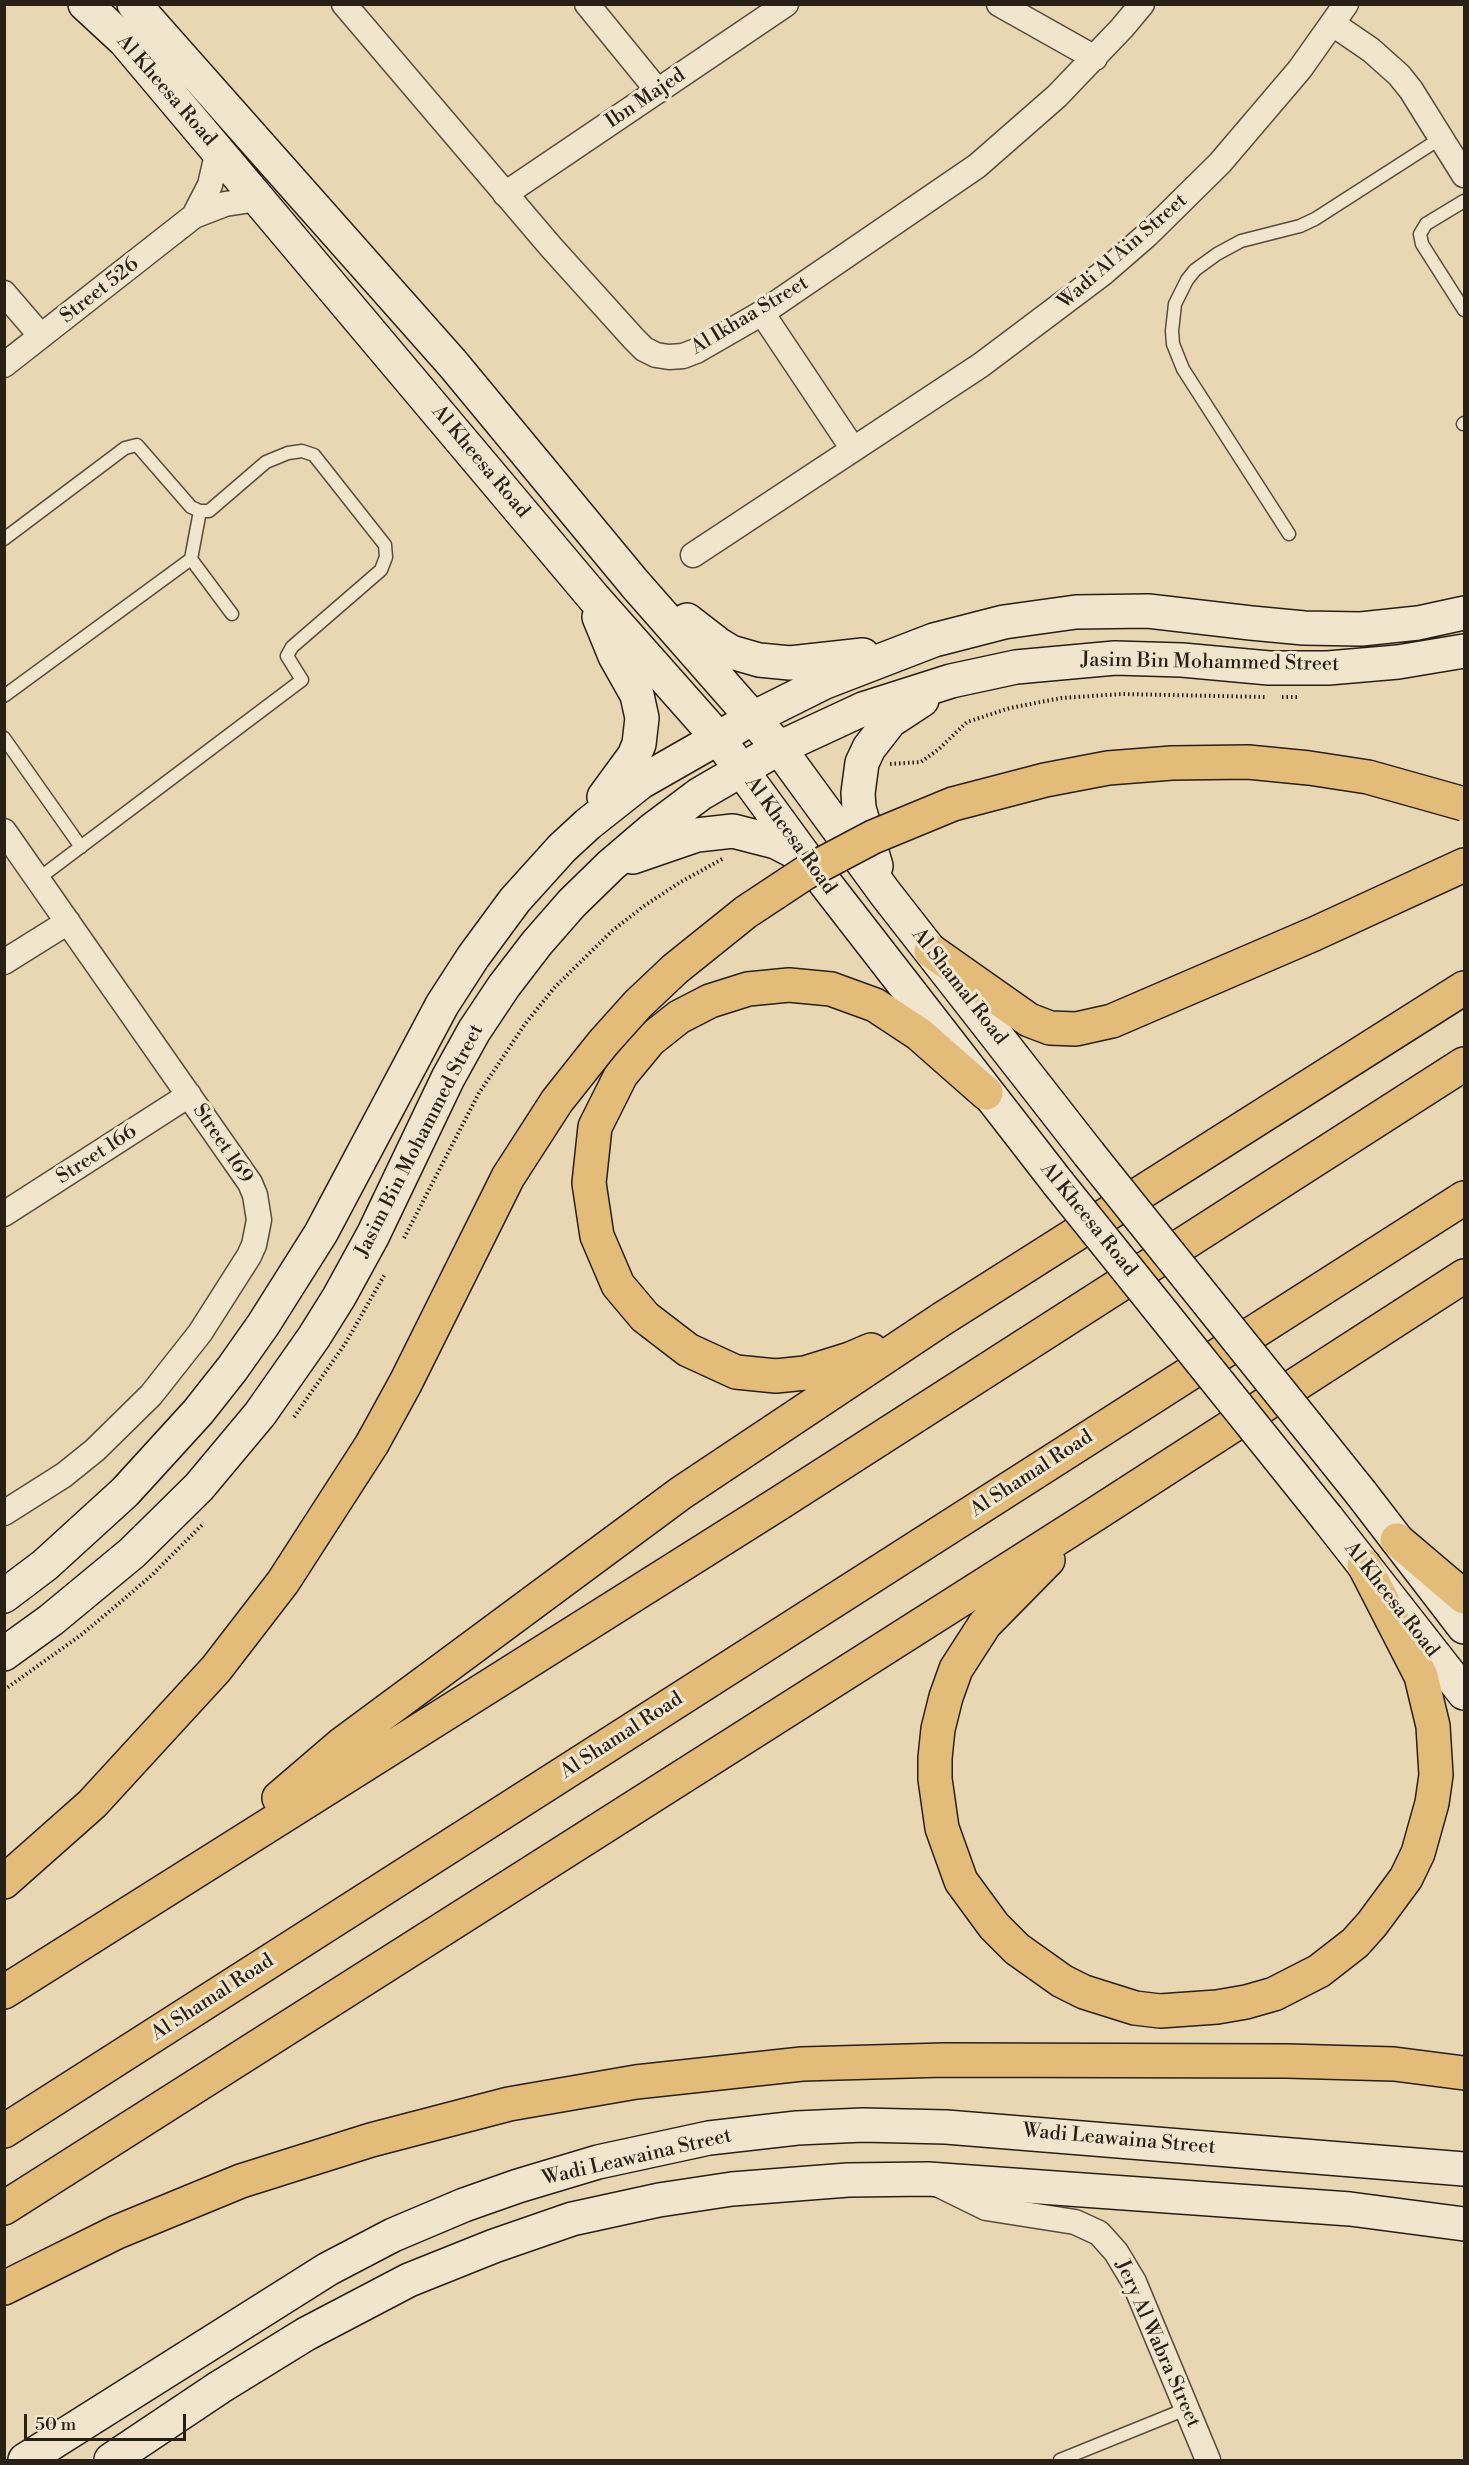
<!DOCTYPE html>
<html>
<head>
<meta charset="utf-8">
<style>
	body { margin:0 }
	#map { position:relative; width:1469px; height:2465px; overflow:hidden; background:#e9d7b3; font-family:"Libre Bodoni",serif }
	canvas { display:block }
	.frame { position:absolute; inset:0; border:6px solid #281f15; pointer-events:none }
	.scale { position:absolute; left:24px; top:2414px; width:162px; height:27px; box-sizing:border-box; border:3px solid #281f15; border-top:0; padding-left:8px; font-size:18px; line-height:21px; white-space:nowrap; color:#281f15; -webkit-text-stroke:4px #f1e5ce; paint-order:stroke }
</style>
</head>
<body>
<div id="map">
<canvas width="1469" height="2465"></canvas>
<div class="frame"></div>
<div class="scale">50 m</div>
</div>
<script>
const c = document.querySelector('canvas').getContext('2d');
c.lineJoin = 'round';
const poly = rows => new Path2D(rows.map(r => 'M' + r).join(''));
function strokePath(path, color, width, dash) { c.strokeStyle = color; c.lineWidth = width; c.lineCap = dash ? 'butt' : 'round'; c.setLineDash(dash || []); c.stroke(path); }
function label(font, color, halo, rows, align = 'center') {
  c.font = font + ' "Libre Bodoni",serif'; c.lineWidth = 6; c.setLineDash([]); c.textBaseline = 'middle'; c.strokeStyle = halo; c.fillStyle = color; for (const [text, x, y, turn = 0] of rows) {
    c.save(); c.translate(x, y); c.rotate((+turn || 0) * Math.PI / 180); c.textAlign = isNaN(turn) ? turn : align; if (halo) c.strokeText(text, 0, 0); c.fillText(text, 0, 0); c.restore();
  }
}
const path = poly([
	[1282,697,1299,697],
	[890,764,921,762,939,749,967,722,1010,708,1061,698,1122,694,1266,697],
	[404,1238,479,1093,525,1024,555,987,612,931,644,906,679,883,724,858],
	[294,1417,345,1344,385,1274],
	[4,1690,81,1635,117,1605,152,1575,204,1523]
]);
const service = poly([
	[1464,201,1426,224,1420,234,1422,244,1464,310],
	[1463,424,1464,423],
	[1289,534,1183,369,1173,344,1172,331,1175,304,1187,280,1195,270,1217,254,1241,241,1300,226,1315,219,1441,138],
	[4,539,125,448,137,445,191,507,200,511,209,511,266,462,288,453,302,451,314,455,385,545,386,557,381,570,292,647,287,656,302,680,38,879],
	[191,559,232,614],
	[4,696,191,559,200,511],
	[4,738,81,847],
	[1060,2460,1186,2409]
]);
const minor = poly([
	[344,4,551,247,634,339,644,349,656,355,669,357,683,356,696,351,762,313,977,166,1057,96,1122,28,1142,4],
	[587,4,658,91],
	[999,4,1095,58],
	[1333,24,1371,50,1399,75,1411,90,1464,175],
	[505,194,786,4],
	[194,216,210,185,218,150],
	[4,293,41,336],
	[762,313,853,449],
	[4,365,194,216,225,204,258,199],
	[693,555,981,365,1102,274,1147,235,1220,163,1300,69,1346,4],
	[4,831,250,1183,255,1195,259,1220,254,1245,249,1256,200,1333,151,1395,95,1450,64,1475,4,1513],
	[4,962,68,922],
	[4,1214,189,1095],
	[935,2183,986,2208,1075,2222,1099,2233,1116,2252,1134,2282,1208,2460]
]);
const secondary = poly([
	[85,4,125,41,594,598,718,738,805,857,1058,1183],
	[134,4,453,364,635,584,779,748,885,893,1089,1154],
	[599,617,615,656,637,695,642,718,639,744,634,756,604,797],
	[687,620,718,644,731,652,759,660,790,663,863,655],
	[633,857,697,835,733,831,776,842,801,855],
	[876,866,859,808,858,793,862,763,869,748,890,721,922,700],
	[1361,1493,1464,1627],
	[1327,1518,1464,1693],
	[4,1596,45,1565,125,1492,198,1412,232,1369,263,1325,321,1233,442,1005,473,957,515,900,562,848,588,824,641,782,753,718,825,682,934,640,1004,622,1076,612,1148,611,1251,623,1304,628,1361,629,1418,623,1464,613],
	[4,1654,51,1620,132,1553,199,1487,260,1414,314,1337,339,1297,373,1235,448,1078,474,1031,504,986,537,943,572,903,611,865,652,830,700,794,779,748,863,709,951,681,1016,667,1115,658,1182,660,1269,668,1328,668,1398,662,1464,651],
	[25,2460,328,2269,393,2235,464,2205,518,2186,598,2162,709,2138,797,2128,863,2125,946,2127,1464,2169],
	[111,2460,220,2387,306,2334,409,2280,494,2246,572,2219,659,2200,732,2189,848,2180,928,2179,1350,2209,1464,2224]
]);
const motorway = poly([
	[931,951,1029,1020,1050,1028,1076,1029,1112,1021,1314,934,1464,865],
	[871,1350,850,1359,805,1373,776,1376,736,1372,688,1350,645,1317,618,1285,597,1236,589,1183,595,1127,621,1075,650,1040,679,1017,710,1001,748,989,789,985,831,989,875,1005,919,1034,986,1093],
	[1397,1540,1464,1597],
	[1048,1560,985,1624,956,1669,946,1697,938,1729,935,1758,935,1779,942,1828,961,1881,994,1926,1017,1949,1062,1981,1084,1992,1135,2008,1160,2011,1217,2007,1246,2002,1274,1994,1319,1971,1355,1943,1372,1924,1406,1878,1418,1853,1432,1803,1436,1775,1433,1726,1421,1676,1364,1565],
	[279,1798,342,1744,681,1493,942,1319,1464,988],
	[4,1882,92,1804,216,1669,283,1582,372,1444],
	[4,1992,778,1504,1464,1064],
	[4,2131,1464,1198],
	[4,2208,1094,1515,1464,1276],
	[4,2288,117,2232,241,2181,371,2140,509,2104,636,2082,802,2064,944,2060,1287,2061,1394,2064,1464,2073]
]);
const secondaryBridge = poly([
	[1089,1154,1361,1493],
	[1058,1183,1327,1518]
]);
const motorwayBridge = poly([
	[372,1444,406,1382,508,1177,557,1101,603,1043,638,1004,675,969,746,912,805,873,873,837,953,804,1045,780,1108,768,1172,763,1248,762,1309,768,1368,777,1464,804]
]);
const streetNames = [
	["Al Kheesa Road",166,91,49],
	["Ibn Majed",646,99,-34],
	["Wadi Al Ain Street",1123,252,-41],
	["Street 526",100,291,-38],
	["Al Ikhaa Street",750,316,-31],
	["Al Kheesa Road",480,462,50],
	["Jasim Bin Mohammed Street",1210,663,1],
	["Al Kheesa Road",790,836,54],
	["Al Shamal Road",959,987,52],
	["Jasim Bin Mohammed Street",420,1141,-63],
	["Street 169",222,1144,56],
	["Street 166",97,1155,-33],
	["Al Kheesa Road",1088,1220,51],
	["Al Shamal Road",1032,1474,-33],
	["Al Kheesa Road",1391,1600,52],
	["Al Shamal Road",622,1736,-33],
	["Al Shamal Road",213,1998,-33],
	["Wadi Leawaina Street",1119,2140,5],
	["Wadi Leawaina Street",637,2158,-13],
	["Jery Al Wabra Street",1157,2344,66]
];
strokePath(service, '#584d3c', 15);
strokePath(minor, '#584d3c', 27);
strokePath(secondary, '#281f15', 36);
strokePath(motorway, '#281f15', 36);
strokePath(path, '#281f15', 4, [1.5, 3]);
strokePath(service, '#f1e5ce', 12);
strokePath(minor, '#f1e5ce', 24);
strokePath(secondary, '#f1e5ce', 33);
strokePath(motorway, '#e4bc7a', 33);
strokePath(secondaryBridge, '#281f15', 36, []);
strokePath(motorwayBridge, '#281f15', 36, []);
strokePath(secondaryBridge, '#f1e5ce', 33);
strokePath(motorwayBridge, '#e4bc7a', 33);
label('20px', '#281f15', '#f1e5ce', streetNames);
</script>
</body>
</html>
